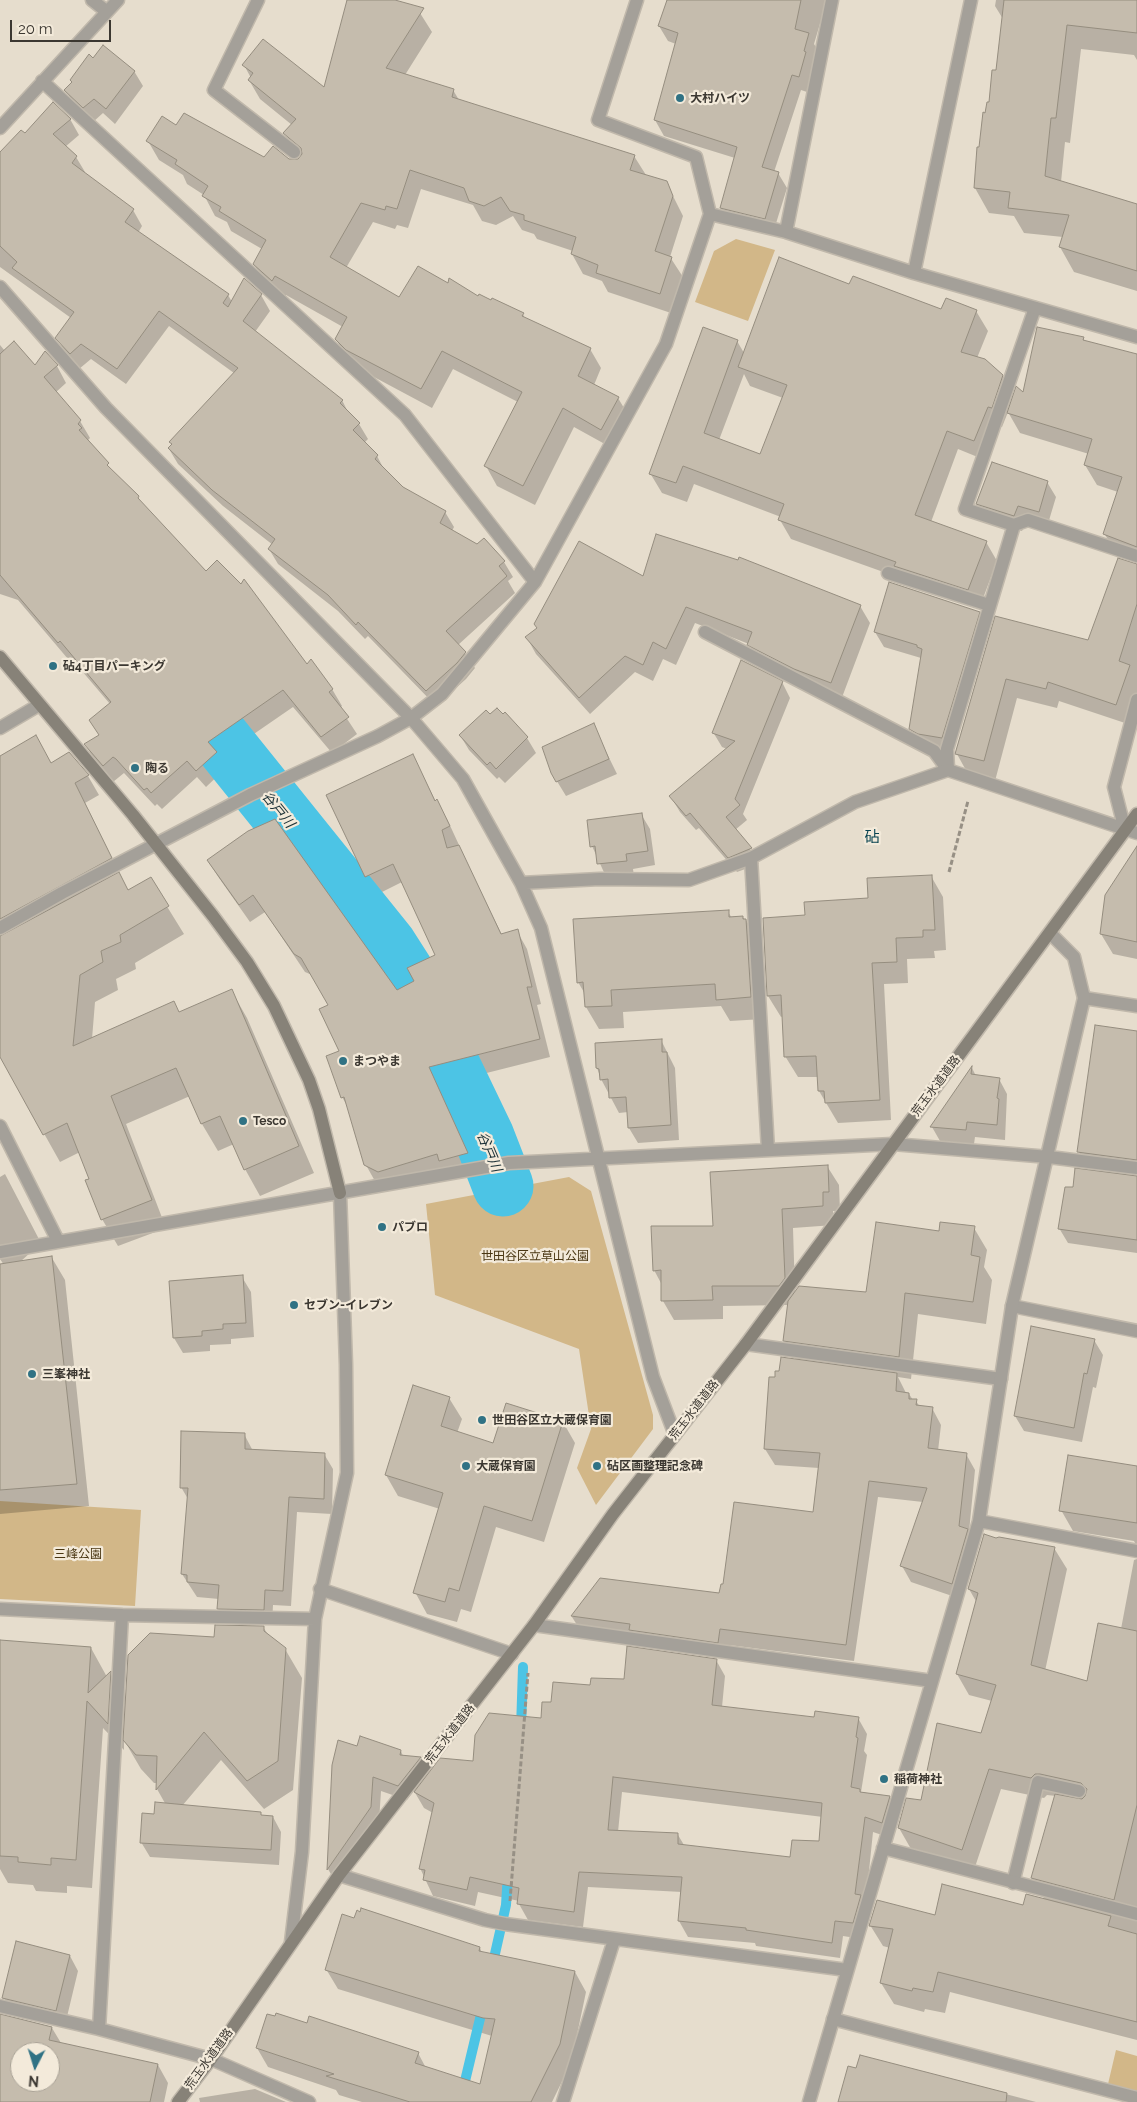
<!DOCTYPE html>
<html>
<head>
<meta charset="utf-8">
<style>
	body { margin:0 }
	#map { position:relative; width:1137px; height:2102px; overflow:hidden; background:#e6ddcd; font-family:Raleway,sans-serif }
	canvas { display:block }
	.north { position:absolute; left:10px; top:2042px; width:50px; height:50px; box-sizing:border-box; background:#f3eada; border:1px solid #a9a296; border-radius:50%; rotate:185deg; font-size:14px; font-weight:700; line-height:20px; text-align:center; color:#3b3731 }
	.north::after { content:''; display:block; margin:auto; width:18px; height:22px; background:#307284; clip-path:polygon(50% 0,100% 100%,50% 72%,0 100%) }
	.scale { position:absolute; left:10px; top:20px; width:101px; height:22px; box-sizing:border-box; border:2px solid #3b3731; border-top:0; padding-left:6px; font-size:15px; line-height:18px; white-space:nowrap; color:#3b3731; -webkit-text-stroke:4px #f3eada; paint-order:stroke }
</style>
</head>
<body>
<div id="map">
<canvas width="1137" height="2102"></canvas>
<div class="north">N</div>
<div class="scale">20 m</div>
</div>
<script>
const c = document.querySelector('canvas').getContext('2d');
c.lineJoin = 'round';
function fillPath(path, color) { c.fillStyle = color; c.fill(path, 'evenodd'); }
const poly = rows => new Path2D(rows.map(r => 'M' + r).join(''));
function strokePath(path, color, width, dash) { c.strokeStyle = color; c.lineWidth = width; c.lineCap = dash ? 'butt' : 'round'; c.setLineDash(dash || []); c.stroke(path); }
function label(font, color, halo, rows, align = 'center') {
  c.font = font + ' Raleway,"Noto Sans JP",sans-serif'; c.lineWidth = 4.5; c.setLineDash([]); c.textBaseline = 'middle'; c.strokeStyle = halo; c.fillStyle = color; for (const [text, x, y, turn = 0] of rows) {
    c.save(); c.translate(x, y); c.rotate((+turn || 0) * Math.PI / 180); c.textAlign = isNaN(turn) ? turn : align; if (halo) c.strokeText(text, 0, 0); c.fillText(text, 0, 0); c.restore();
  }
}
const green = poly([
	[736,239,775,250,748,321,695,302,714,251],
	[569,1177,591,1191,653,1415,653,1429,596,1505,577,1468,591,1429,579,1349,435,1295,426,1204],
	[0,1501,141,1510,135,1606,0,1599],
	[1116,2050,1137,2056,1137,2092,1108,2084]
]);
const shadow = poly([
	[348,0,376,0,420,13,432,32,405,75,453,90,459,100,634,156,646,175,666,182,683,216,670,257,683,277,671,313,608,292,602,281,583,274,572,254,573,251,537,239,534,234,522,230,513,216,496,225,482,221,473,205,421,189,408,228,397,225,395,229,373,222,346,268,399,299,448,285,523,314,525,319,590,349,601,368,594,385,618,398,630,418,612,448,574,427,535,505,497,486,486,466,518,402,453,369,432,408,359,369,347,359,336,339,343,327,286,295,283,300,265,283,254,264,262,249,231,231,227,222,215,216,204,195,187,184,183,175,159,160,148,141,177,126,264,158,298,161,301,157,296,153,285,134,292,125,260,99,249,80,251,78,244,65,324,89],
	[668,0,827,0,814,44,817,49,807,92,801,90,774,172,778,173,787,188,773,233,730,223,721,208,735,158,664,136,655,120,676,44,668,41,659,26],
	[996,0,1137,0,1137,60,1134,55,1081,49,1070,143,1065,142,1061,182,1137,205,1137,291,1074,272,1060,247,1063,237,1024,233,1014,216,989,213,975,188,986,114,997,71,1003,19,995,6],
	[93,60,134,71,143,86,115,124,103,113,93,122,74,105,66,90],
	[70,119,79,135,65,147,76,157,85,172,84,174,133,210,142,226,138,233,228,295,232,302,261,295,270,311,255,332,342,400,349,414,359,424,368,439,364,443,377,456,385,471,402,488,445,512,454,527,452,531,504,562,513,577,508,581,515,593,458,645,465,653,475,668,466,679,436,706,368,636,365,639,338,611,278,564,269,549,273,545,223,506,178,464,169,449,234,373,169,326,126,384,91,359,79,369,66,354,57,338,71,318,0,267,0,158,25,135],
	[850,286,942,311,976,311,988,331,977,358,1002,376,1014,396,1024,394,1083,338,1085,341,1137,355,1137,562,1116,553,1104,533,1118,492,1097,485,1085,465,1089,454,1020,433,1008,412,1002,427,999,426,985,460,958,449,931,522,986,542,997,561,979,609,907,586,903,579,791,539,780,520,781,517,694,484,687,502,662,493,650,473,737,341,744,353],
	[744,374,750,386,783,398,761,455,719,440],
	[0,345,5,351,35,367,57,366,66,383,55,393,80,421,90,438,88,440,112,471,138,497,142,504,206,573,332,689,342,706,340,708,357,734,332,753,293,707,219,758,225,769,206,787,197,777,162,809,157,804,155,806,124,773,113,782,95,761,85,744,100,736,110,704,70,657,68,659,18,600,0,594],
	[1047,482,1056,497,1047,527,1027,521,1022,531,986,519,977,504],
	[1137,565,1137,727,1059,701,1057,708,1017,698,995,781,968,774,957,754,996,617,1089,642],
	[644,578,860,606,870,623,841,700,758,662,749,644,695,623,676,665,663,659,653,681,635,672,590,714,536,654,527,638],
	[979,613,987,628,950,752,928,748,919,744,911,729,921,658,884,647,875,632],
	[782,682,790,698,743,814,747,820,735,830,750,849,759,864,737,872,699,828,696,830,680,812,671,797,727,749,722,747,713,732],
	[593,725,617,774,566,796,552,773],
	[460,735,527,738,536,753,505,783,499,777,497,779,469,750],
	[413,756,436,802,447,819,459,845,458,845,502,935,517,931,527,949,541,1004,537,1005,550,1057,439,1085,477,1171,376,1183,366,1165,349,1109,342,1097,341,1052,330,1005,312,975,305,972,265,912,250,922,219,878,208,861,397,992,415,981,436,955,402,882,376,895,328,795],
	[0,757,51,764,88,776,99,795,85,803,128,891,150,879,184,934,135,963,136,969,116,979,118,990,95,1002,92,1039,179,1013,231,990,247,1018,314,1173,260,1196,245,1169,234,1144,218,1151,202,1124,190,1096,126,1124,166,1228,118,1246,102,1219,80,1152,60,1162,0,1055],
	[641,814,650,829,655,865,633,869,634,876,607,879,592,846],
	[1137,873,1137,959,1113,954,1101,934],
	[931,876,943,897,946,950,934,951,935,958,907,959,908,983,884,984,891,1120,838,1123,819,1091,819,1077,798,1077,785,1056,784,1016,781,1017,768,996,806,916,870,899],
	[728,912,732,918,742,917,746,920,759,942,763,1019,730,1021,721,1006,623,1012,624,1028,599,1029,586,1007,585,994,578,982],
	[1137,1032,1137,1253,1068,1243,1059,1228,1074,1189,1090,1171,1079,1152],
	[661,1040,675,1068,679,1140,638,1143,629,1128,628,1112,619,1113,601,1079,597,1068],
	[972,1068,976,1076,999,1079,1007,1094,1005,1140,975,1137,974,1144,940,1141,932,1127],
	[827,1166,839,1185,840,1211,833,1211,834,1225,793,1228,795,1293,867,1294,940,1232,974,1228,987,1250,984,1267,992,1280,986,1324,918,1314,911,1379,898,1377,906,1393,909,1394,913,1400,916,1401,920,1407,932,1408,941,1425,938,1451,966,1454,975,1470,969,1532,977,1546,961,1599,911,1582,902,1566,923,1502,878,1497,854,1661,729,1645,727,1659,640,1646,636,1640,582,1633,572,1617,601,1579,720,1594,724,1585,814,1514,819,1468,775,1465,765,1449,776,1379,780,1372,796,1360,784,1341,788,1305,723,1306,723,1319,674,1320,663,1301,662,1285,654,1270,715,1227],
	[5,1174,41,1243,20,1262,52,1258,65,1280,89,1506,0,1514,0,1265,4,1265,0,1259,0,1177],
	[242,1277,251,1292,254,1337,231,1339,231,1344,210,1345,210,1351,183,1353,174,1338],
	[1094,1340,1103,1355,1096,1388,1093,1387,1082,1442,1024,1431,1015,1416],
	[449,1398,462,1419,457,1433,494,1444,563,1422,575,1443,544,1542,496,1527,471,1612,461,1609,457,1622,427,1614,415,1592,440,1509,398,1496,386,1475],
	[244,1434,253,1451,324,1454,333,1469,332,1514,297,1512,291,1606,273,1605,272,1624,227,1624,218,1609,219,1599,197,1597,182,1574,188,1499,181,1487],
	[1137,1467,1137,1547,1134,1541,1073,1531,1061,1510],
	[997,1540,1054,1548,1067,1569,1045,1671,1088,1682,1121,1629,1134,1560,1137,1559,1137,2040,950,1992,945,2013,925,2009,924,2012,894,2004,881,1983,890,1948,883,1946,870,1925,1024,1906,1045,1900,1032,1878,1056,1796,1047,1795,1044,1798,1001,1789,974,1870,911,1849,899,1828,982,1735,992,1701,969,1695,957,1674,977,1603,969,1589],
	[263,1627,269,1636,285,1649,302,1678,293,1790,264,1809,221,1760,182,1806,260,1813,262,1816,273,1817,281,1832,279,1865,150,1857,141,1842,156,1815,166,1805,157,1789,157,1783,154,1783,141,1769,124,1740,124,1750,103,1728,92,1888,67,1886,67,1893,36,1891,33,1885,8,1883,0,1869,0,1641,91,1648,107,1677,110,1673,127,1701,216,1638],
	[716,1660,725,1676,722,1707,815,1719,858,1718,867,1734,864,1751,867,1755,861,1792,889,1797,898,1813,891,1838,873,1832,862,1939,843,1936,840,1958,756,1946,755,1943,688,1937,679,1921,682,1892,588,1887,583,1927,528,1920,519,1904,519,1901,478,1892,475,1906,433,1896,420,1868,433,1813,424,1808,414,1791,407,1800,381,1791,379,1822,336,1883,328,1869,333,1765,358,1748,401,1751,403,1756,420,1758,430,1774,474,1762,543,1719,552,1703,592,1686,625,1680],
	[622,1792,823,1817,820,1842,791,1859,684,1845,678,1835,618,1832],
	[480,1948,482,1953,575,1972,586,1992,571,2063,552,2102,362,2102,339,2095,336,2090,268,2067,257,2048,308,2024,418,2053,426,2068,481,2085,492,2036,338,1989,326,1969],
	[70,1956,78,1971,65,2025,12,2013,4,1998],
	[0,2016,52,2028,61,2043,158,2065,168,2083,164,2102,0,2102],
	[20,2052,50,2052,50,2082,20,2082],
	[861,2056,1036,2102,839,2102,857,2069],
	[255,2089,286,2102,200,2102,199,2098]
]);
const stream = poly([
	[521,1729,523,1667],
	[492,1967,506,1905,508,1873],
	[460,2102,483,2006]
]);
const river = poly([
	[165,670,386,945,409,981,484,1137,503,1186]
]);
const building = poly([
	[347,0,395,0,424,8,386,68,454,89,452,97,635,155,630,170,667,181,673,196,655,251,672,257,660,294,596,273,598,265,571,254,576,237,524,220,524,215,510,211,501,197,484,206,469,201,464,188,410,170,397,209,386,206,385,210,361,203,330,257,399,297,418,266,448,283,449,278,478,296,479,294,491,300,492,298,524,313,522,316,591,348,578,376,619,397,601,430,563,408,523,486,484,466,522,392,442,351,421,389,346,350,335,339,347,317,275,276,272,281,253,264,266,240,219,211,221,207,202,196,208,186,175,164,177,160,146,141,162,116,176,125,184,113,264,157,273,146,289,159,298,159,302,154,301,148,283,133,296,119,248,80,253,73,242,65,263,39,324,87,347,0],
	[667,0,801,0,795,29,809,33,804,51,806,52,799,77,792,75,762,167,779,172,765,219,720,208,737,147,654,120,678,33,658,26,667,0],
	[1004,0,1137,0,1137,33,1067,25,1056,118,1051,118,1045,176,1137,204,1137,271,1059,247,1069,215,1008,208,1010,192,974,188,977,147,979,147,983,112,985,113,987,102,989,102,992,70,996,70,1004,0],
	[103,45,135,71,106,109,94,99,83,108,64,90,72,82,70,80,89,54,93,58,103,45],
	[53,102,71,119,53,134,77,156,72,163,134,209,125,222,229,294,223,303,228,307,244,278,262,294,243,321,343,400,340,403,360,423,353,430,378,455,375,459,403,487,446,511,440,523,477,544,484,538,505,561,499,566,507,576,446,631,466,652,457,663,426,691,358,622,356,625,328,595,268,549,275,539,212,490,168,448,172,444,169,442,238,368,159,311,117,369,81,344,70,354,55,338,74,312,12,268,17,262,0,246,0,152,21,130,25,133,53,102],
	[779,257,849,284,853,276,941,309,946,298,977,310,961,352,985,359,1003,375,992,408,988,407,974,441,947,431,915,515,987,541,968,590,894,566,896,562,778,520,784,504,683,466,676,483,649,474,703,327,738,340,704,433,760,454,787,385,738,367,779,257],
	[1037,327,1084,337,1083,340,1137,354,1137,547,1103,534,1122,477,1084,465,1092,439,1007,413,1016,386,1023,392,1037,327],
	[14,341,35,365,45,351,58,365,44,377,81,420,78,424,82,428,79,430,109,463,107,465,139,496,138,498,206,571,217,560,241,584,244,579,307,664,311,659,333,689,329,692,349,717,321,737,283,690,208,742,217,752,196,771,187,761,151,793,147,788,144,790,116,759,113,757,103,766,84,744,99,735,89,720,111,702,60,641,58,643,0,575,0,354,14,341],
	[992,462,1048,481,1039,512,1018,506,1014,516,976,504,992,462],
	[656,534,738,560,739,557,861,605,831,683,794,669,747,645,752,632,686,607,666,649,653,642,643,665,625,656,579,698,525,637,537,628,534,624,579,541,643,576,656,534],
	[1118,558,1137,564,1137,604,1119,661,1130,665,1116,705,1048,682,1046,689,1006,679,984,761,955,754,995,616,1088,640,1118,558],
	[889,582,980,612,942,738,918,734,909,729,922,649,917,647,917,645,874,632,889,582],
	[741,660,783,681,735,799,740,805,726,817,752,848,728,858,690,813,686,816,669,796,735,741,712,733,741,660],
	[497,708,503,714,505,712,528,737,496,769,490,762,487,765,459,735,486,710,490,714,497,708],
	[594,723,609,759,556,782,551,773,542,747,594,723],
	[36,735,51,763,69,752,89,775,75,783,112,858,0,919,0,756,36,735],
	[413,754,435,801,437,799,450,826,442,830,447,848,459,845,501,934,518,929,532,987,527,987,540,1039,429,1067,468,1153,439,1161,437,1154,378,1172,364,1165,344,1097,341,1098,326,1056,339,1051,319,1009,328,1005,301,958,294,954,253,895,239,905,207,860,248,831,275,819,397,990,414,981,407,968,435,955,393,864,365,877,326,795,413,754],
	[642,813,648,851,626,854,627,861,597,864,595,846,590,847,587,820,642,813],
	[1137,846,1137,942,1100,934,1105,895,1137,846],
	[119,872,128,890,151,877,169,906,120,935,121,942,101,951,103,962,80,975,73,1046,174,1001,179,1012,232,989,299,1146,244,1170,220,1116,201,1124,176,1068,111,1096,152,1200,101,1220,85,1180,89,1179,67,1123,43,1135,0,1057,0,936,119,872],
	[932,875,935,930,923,930,923,937,896,938,897,962,872,963,880,1100,825,1103,824,1091,818,1091,816,1056,784,1057,781,995,767,996,763,918,805,915,804,902,868,898,867,878,932,875],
	[729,910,729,917,743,916,743,919,746,919,751,997,716,1000,715,984,611,990,612,1006,585,1007,583,982,577,983,573,919,729,910],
	[1095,1025,1137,1031,1137,1160,1077,1152,1095,1025],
	[662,1039,662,1052,667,1052,671,1125,628,1128,626,1097,609,1098,608,1079,600,1080,599,1069,596,1068,595,1043,662,1039],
	[972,1066,971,1074,1000,1078,997,1098,999,1099,997,1125,967,1122,966,1130,930,1127,972,1066],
	[828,1165,829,1192,823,1192,823,1206,782,1209,785,1278,779,1286,712,1286,713,1300,661,1301,661,1270,653,1271,651,1226,713,1226,710,1172,828,1165],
	[1075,1168,1137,1176,1137,1240,1058,1229,1065,1187,1073,1187,1075,1168],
	[876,1222,939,1231,940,1222,975,1226,971,1255,980,1257,973,1302,905,1293,899,1357,783,1341,788,1301,799,1286,866,1292,876,1222],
	[52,1256,77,1484,0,1490,0,1264,52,1256],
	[243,1275,246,1323,223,1324,223,1329,202,1331,202,1336,173,1338,169,1281,243,1275],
	[1031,1326,1095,1339,1087,1374,1084,1373,1074,1428,1014,1416,1031,1326],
	[781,1357,897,1373,896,1391,909,1393,909,1399,917,1399,916,1405,933,1407,928,1448,967,1453,959,1526,968,1529,952,1584,900,1566,927,1488,869,1481,846,1645,720,1629,718,1643,629,1630,630,1624,571,1616,600,1578,719,1593,721,1584,723,1584,734,1502,813,1512,820,1453,764,1449,769,1377,775,1377,775,1371,779,1371,781,1357],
	[413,1385,450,1397,441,1426,493,1443,506,1403,563,1421,532,1521,484,1506,459,1591,449,1588,445,1602,413,1593,443,1493,385,1475,413,1385],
	[181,1431,245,1433,245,1449,325,1453,324,1499,289,1497,283,1591,265,1590,264,1610,217,1609,219,1585,187,1582,187,1575,181,1574,188,1488,180,1488,181,1431],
	[1068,1455,1137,1466,1137,1523,1059,1511,1068,1455],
	[984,1534,996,1538,999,1537,1055,1547,1031,1665,1087,1681,1098,1623,1137,1631,1137,1805,1114,1900,1031,1878,1055,1794,1082,1799,1085,1796,1087,1789,1081,1783,1040,1774,1035,1774,1031,1778,989,1769,962,1850,898,1828,906,1798,921,1800,937,1723,981,1733,996,1685,956,1674,978,1593,968,1589,984,1534],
	[215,1625,264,1626,264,1631,286,1648,278,1761,247,1781,204,1732,156,1790,157,1756,136,1755,123,1740,128,1655,150,1633,214,1637,215,1625],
	[0,1640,91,1647,88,1693,111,1671,108,1724,87,1701,76,1860,51,1858,51,1865,18,1862,18,1857,0,1856,0,1640],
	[627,1646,717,1659,712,1705,814,1717,815,1711,859,1717,856,1737,858,1738,851,1787,860,1789,860,1792,890,1796,882,1823,865,1817,855,1894,861,1895,853,1923,835,1921,832,1943,746,1930,746,1928,678,1921,682,1877,579,1872,574,1912,517,1904,519,1888,470,1877,467,1890,423,1880,425,1870,419,1869,434,1803,414,1792,440,1758,473,1761,475,1735,489,1713,541,1718,542,1702,551,1702,553,1682,590,1685,591,1678,624,1679,627,1646],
	[613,1777,822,1803,819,1841,792,1840,790,1857,678,1844,678,1833,608,1830,613,1777],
	[360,1736,401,1750,400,1755,421,1757,398,1786,373,1777,371,1807,327,1870,332,1765,338,1740,357,1746,360,1736],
	[155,1802,261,1812,261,1815,273,1816,271,1850,140,1843,142,1813,154,1814,155,1802],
	[942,1884,1023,1905,1026,1894,1111,1916,1108,1926,1137,1934,1137,2022,938,1972,933,1992,913,1988,912,1991,880,1983,893,1929,869,1926,877,1900,935,1915,942,1884],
	[361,1908,480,1947,479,1951,575,1971,560,2044,531,2102,410,2102,326,2076,334,2074,256,2048,267,2014,275,2016,276,2013,307,2023,309,2016,419,2052,415,2063,480,2084,495,2019,483,2018,325,1970,342,1914,354,1918,357,1910,360,1912,361,1908],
	[16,1941,70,1955,56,2011,2,1998,16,1941],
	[0,2014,52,2027,49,2040,158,2064,150,2102,0,2102,0,2014],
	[20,2052,50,2052,50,2082,20,2082,20,2052],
	[860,2055,1007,2093,1006,2102,838,2102,848,2066,856,2068,860,2055]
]);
const path = poly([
	[949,872,968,801],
	[510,1901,528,1673]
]);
const lane = poly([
	[258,0,214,90,294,152],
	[1035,308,965,509,1014,525,1028,520,1137,556],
	[888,573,989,605],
	[705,632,934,751,948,770],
	[948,770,947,749,1014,525],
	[1084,998,1137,1006],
	[1012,1306,1137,1331],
	[746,1344,1001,1379],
	[320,1589,512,1654],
	[1013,1883,1038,1782,1079,1791],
	[833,2019,1137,2098]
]);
const street = poly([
	[92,0,106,11],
	[42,81,405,415,535,582],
	[0,128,118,0],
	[710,214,786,232,914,273,1137,337],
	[786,232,832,0],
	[914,273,971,0],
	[0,287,106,408,411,718,463,779,521,883,541,928,653,1377,675,1435],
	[0,728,39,705],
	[1125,830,1114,787,1137,700],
	[751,858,768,1150],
	[521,883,600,879,689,880,751,858,855,802,948,770,1137,833],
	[0,928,62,893,250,795,378,736,411,718,442,694,535,582,666,344,710,214,696,157,598,120,637,0],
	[0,1126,58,1241],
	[0,1252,509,1163,893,1144,1049,1157,1137,1168],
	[979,1521,1137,1551],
	[0,1609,122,1615,315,1619],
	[534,1625,932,1681],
	[883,1848,1137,1914],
	[339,1875,485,1920,505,1924,847,1970],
	[291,1942,302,1852,315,1619,347,1473,346,1365,340,1193],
	[0,2006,99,2029,211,2059,309,2102],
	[99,2029,122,1615],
	[563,2102,614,1940],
	[809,2102,979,1521,1012,1306,1084,998,1074,957,1050,933]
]);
const secondary = poly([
	[0,657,133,815,213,916,247,962,274,1006,309,1080,319,1109,340,1193],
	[178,2102,211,2059,339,1875,534,1625,613,1514,746,1344,1137,814]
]);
const markers = [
	[680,98,5,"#307284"],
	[53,666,5,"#307284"],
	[135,768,5,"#307284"],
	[343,1061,5,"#307284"],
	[243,1121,5,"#307284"],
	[382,1227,5,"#307284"],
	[294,1305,5,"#307284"],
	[32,1374,5,"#307284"],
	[482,1420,5,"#307284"],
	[466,1466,5,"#307284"],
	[597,1466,5,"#307284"],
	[884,1779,5,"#307284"]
];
const poiNames = [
	["大村ハイツ",690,98],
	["砧4丁目パーキング",63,666],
	["陶る",145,768],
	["まつやま",353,1061],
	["Tesco",253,1121],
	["パブロ",392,1227],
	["セブン-イレブン",304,1305],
	["三峯神社",42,1374],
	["世田谷区立大蔵保育園",492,1420],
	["大蔵保育園",476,1466],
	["砧区画整理記念碑",607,1466],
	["稲荷神社",894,1779]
];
const streetNames = [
	["荒玉水道道路",936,1086,-53],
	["荒玉水道道路",694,1410,-52],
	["荒玉水道道路",450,1734,-52],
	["荒玉水道道路",209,2059,-54]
];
const parkNames = [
	["世田谷区立草山公園",535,1256],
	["三峰公園",78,1554]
];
const waterNames = [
	["谷戸川",278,810,51],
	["谷戸川",489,1152,67]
];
const quarterNames = [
	["砧",872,837]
];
fillPath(green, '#d2b788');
fillPath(shadow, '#0003');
strokePath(stream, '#4cc4e5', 10);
strokePath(river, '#4cc4e5', 61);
fillPath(building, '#c5bcad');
strokePath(building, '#958d7f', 1);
strokePath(lane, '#c0b8ab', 15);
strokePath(street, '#c0b8ab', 15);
strokePath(secondary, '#c0b8ab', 15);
strokePath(path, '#979085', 3, [5, 2.5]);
strokePath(lane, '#a4a099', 12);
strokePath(street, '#a4a099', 12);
strokePath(secondary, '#878278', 12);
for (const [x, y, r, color] of markers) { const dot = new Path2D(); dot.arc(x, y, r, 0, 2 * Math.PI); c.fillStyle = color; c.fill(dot); strokePath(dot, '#f3eada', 2); }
label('bold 12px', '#3b3731', '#f3eada', poiNames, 'left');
label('12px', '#3b3731', '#f3eada', streetNames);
label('12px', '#493612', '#f3eada', parkNames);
label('italic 14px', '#1c3137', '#f3eada', waterNames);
label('15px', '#074250', '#f3eada', quarterNames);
</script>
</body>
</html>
